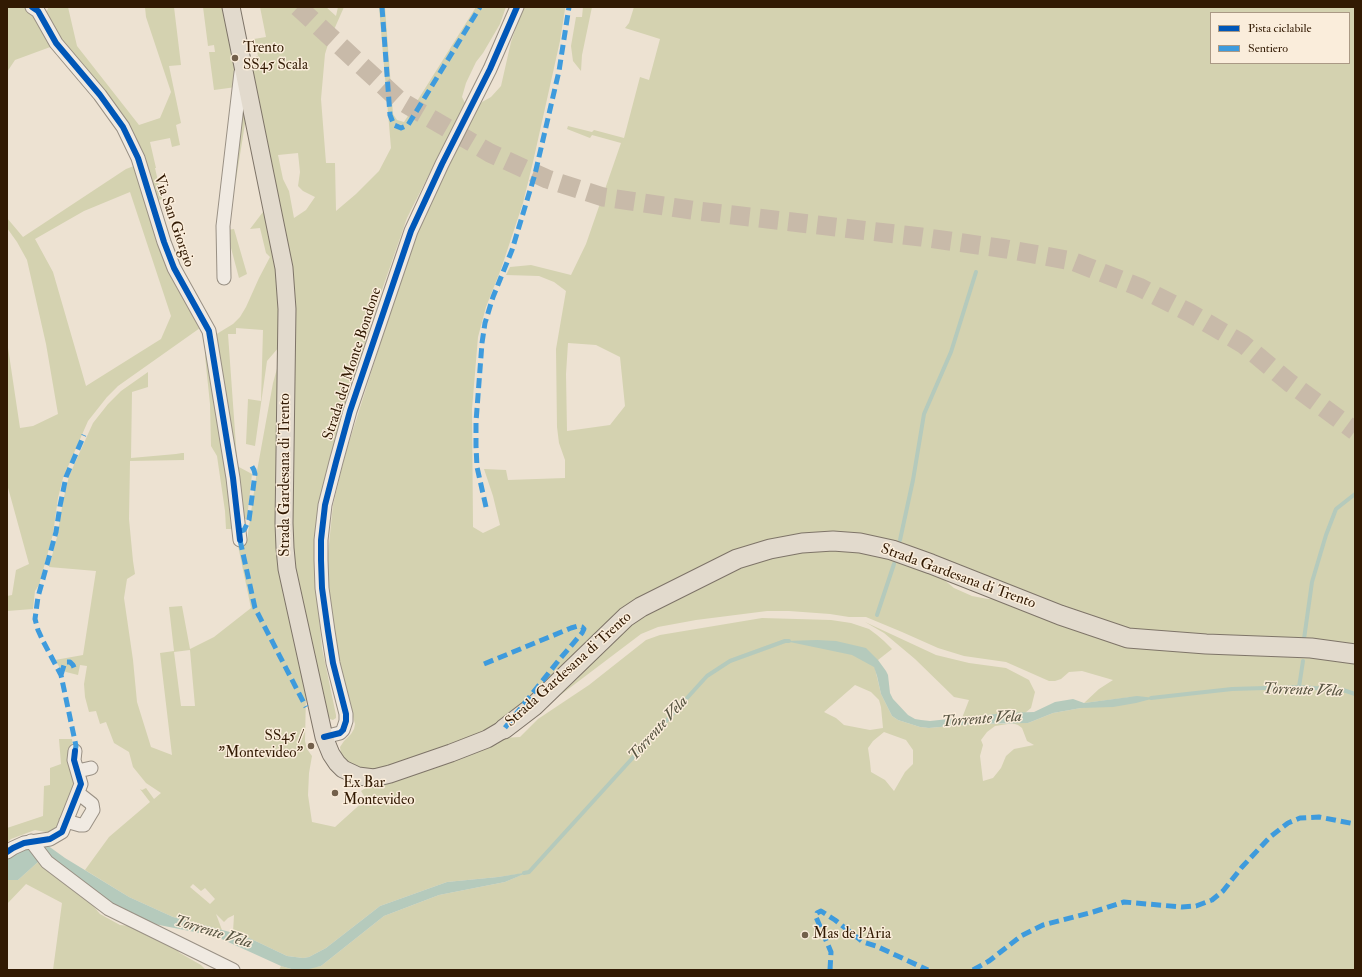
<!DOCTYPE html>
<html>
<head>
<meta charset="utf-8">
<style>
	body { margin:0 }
	#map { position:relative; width:1362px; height:977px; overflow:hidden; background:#ede2d2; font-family:"IM FELL Double Pica",serif }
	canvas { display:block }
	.frame { position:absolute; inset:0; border:8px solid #321a03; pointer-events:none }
	.legend { position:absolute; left:1210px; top:12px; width:140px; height:52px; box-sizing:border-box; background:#faeddb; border:1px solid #aa9985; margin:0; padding:5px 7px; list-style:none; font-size:12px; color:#321a03 }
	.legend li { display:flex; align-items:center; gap:8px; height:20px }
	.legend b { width:20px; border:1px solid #aa9985 }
</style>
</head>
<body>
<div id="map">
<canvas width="1362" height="977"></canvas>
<div class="frame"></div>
<ul class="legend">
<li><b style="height:5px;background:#0057b8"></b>Pista ciclabile</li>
<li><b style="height:5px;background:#3e9bdd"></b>Sentiero</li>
</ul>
</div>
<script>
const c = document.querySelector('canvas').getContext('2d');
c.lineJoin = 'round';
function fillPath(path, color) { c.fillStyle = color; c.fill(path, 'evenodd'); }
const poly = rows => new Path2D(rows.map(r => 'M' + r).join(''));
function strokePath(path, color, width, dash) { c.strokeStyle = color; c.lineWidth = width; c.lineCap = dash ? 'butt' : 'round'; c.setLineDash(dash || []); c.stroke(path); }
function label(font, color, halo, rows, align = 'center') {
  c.font = font + ' "IM FELL Double Pica",serif'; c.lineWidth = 3; c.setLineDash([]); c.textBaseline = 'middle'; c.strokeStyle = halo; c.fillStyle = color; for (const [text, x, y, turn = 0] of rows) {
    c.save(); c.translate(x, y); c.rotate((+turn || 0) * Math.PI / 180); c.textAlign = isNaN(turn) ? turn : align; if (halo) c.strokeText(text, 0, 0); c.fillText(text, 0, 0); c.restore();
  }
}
const green = poly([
	[7,7,26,7,30,10,53,46,15,60,7,72],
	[49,7,68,7,77,46,139,125,160,118,171,92,146,17,145,7,174,7,181,65,169,66,181,123,176,125,180,145,172,147,170,138,150,142,156,168,155,168,162,199,155,201,139,149,65,48,46,12],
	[203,7,224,7,238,72,236,87,214,90,209,52,215,52,214,45,208,46],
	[260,7,326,7,336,16,338,7,344,7,329,41,325,54,321,99,326,163,335,163,336,211,356,194,379,171,391,148,379,7,385,7,393,114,397,120,404,122,476,7,506,7,500,24,483,53,476,62,466,83,462,97,465,103,407,218,373,316,333,451,315,546,314,568,322,648,336,715,336,718,333,720,330,719,328,716,305,620,291,547,295,305,248,59,258,56,254,39,266,37],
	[298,153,300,172,298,186,303,191,315,197,306,210,294,218,289,191,283,179,278,155],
	[523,7,565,7,565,9,560,41,533,162,523,203,501,269,486,307,478,337,472,409,473,527,483,533,500,525,493,496,484,469,506,470,508,480,565,478,565,460,559,443,557,427,556,349,566,291,554,282,539,276,506,275,510,267,531,265,571,275,586,244,621,143,592,135,590,138,567,129,568,126,592,132,594,130,624,138,640,77,649,80,660,39,625,28,629,23,634,7,1355,7,1355,650,1135,633,869,539,725,559,577,657,490,732,375,771,357,769,347,761,341,753,340,747,344,741,351,734,354,729,355,724,341,670,334,632,328,586,327,564,333,505,345,455,407,259,430,203,475,109,482,102,491,97,501,86,511,42],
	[1211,13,1349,13,1349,63,1211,63],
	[568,343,596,345,620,357,625,406,610,425,567,431,566,374],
	[583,7,592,7,582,55,581,71,573,61,571,46,576,17,582,17],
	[243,89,247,111,236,180,232,177],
	[134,166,174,282,187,305,203,328,200,328,118,386,107,397,88,421,63,478,58,498,53,534,39,585,35,591,33,609,7,611,7,596,12,595,16,570,29,564,7,484,7,341,20,428,33,426,58,414,46,344,27,260,17,242,7,228,7,218,23,237,126,169],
	[130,192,171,316,161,339,86,386,53,272,35,239,84,211],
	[266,208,280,282,279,347,267,361,255,446,246,444,248,399,261,401,263,330,236,328,236,334,228,334,237,460,233,456,215,335,233,324,240,317,246,307,259,278,270,257,266,253,260,228,250,229],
	[234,229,247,274,239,278,227,233,227,230],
	[208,346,235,529,226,529,225,511,217,456,211,446,210,404,205,356],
	[278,365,276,464,306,694,305,741,307,749,312,756,309,773,308,795,312,822,335,827,366,799,361,791,367,787,373,786,502,738,520,737,538,719,589,685,646,640,660,635,762,618,831,620,851,623,869,629,877,635,884,641,892,649,878,660,873,660,881,694,892,716,898,720,920,727,929,728,972,724,1008,724,995,726,987,732,981,740,983,745,980,756,983,781,993,778,1001,768,1006,756,1014,749,1034,745,1027,741,1022,728,1018,725,1012,723,1028,723,1053,713,1081,708,1132,697,1084,703,1099,689,1113,680,1082,671,1069,672,1061,679,1055,681,1049,681,1006,662,964,656,938,648,902,632,866,617,849,617,830,614,789,611,767,611,696,620,658,627,641,634,534,715,641,616,678,597,756,561,807,551,849,550,885,555,942,578,954,588,972,596,988,599,997,598,1133,648,1190,652,1253,652,1355,662,1355,970,279,970,281,966,295,970,321,966,384,916,439,895,505,882,526,873,498,877,447,882,380,906,326,948,309,957,303,958,287,956,245,936,233,932,234,915,228,918,224,922,216,914,222,930,173,917,129,897,85,870,109,837,150,802,140,789,142,790,146,788,154,799,161,793,146,783,133,767,129,752,114,743,106,722,100,724,96,711,89,712,85,697,84,684,87,666,80,665,78,675,66,672,60,668,55,660,83,655,96,571,49,567,57,537,63,501,69,476,93,423,108,404,121,391,148,372,148,387,132,392,131,458,176,454,182,453,184,453,184,460,130,461,129,519,133,561,135,574,127,579,124,598,133,660,137,702,151,747,172,755,160,653,174,651,169,607,182,606,190,649,214,637,251,608,237,541,247,540,257,471,273,383],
	[190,650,195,706,181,706,174,652],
	[855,685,871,692,879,700,881,707,883,728,870,730,844,725,836,718,824,712],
	[884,732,906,740,913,750,913,764,905,772,894,791,885,780,871,772,870,762,868,748,873,741],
	[193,884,201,891,205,888,215,899,210,904,190,887],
	[237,466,252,474,247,519,241,519],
	[865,622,936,655,969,663,1006,668,1029,680,1035,692,1031,708,1025,713,1005,713,962,718,969,700,954,697,915,659,884,633],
	[59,739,72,739,77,787,59,829,51,833,35,830,11,839,7,843,7,828,43,816,44,786,50,785,50,768,61,764],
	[38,862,42,866,85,896,100,914,120,925,130,926,174,947,180,953,201,965,206,970,53,970,62,903,26,884,7,904,7,881,8,880,18,880]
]);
const water = poly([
	[817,640,836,641,866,648,878,660,886,671,888,675,890,693,893,699,908,715,915,719,921,720,930,721,1005,713,1034,712,1055,702,1073,699,1084,703,1137,696,1155,698,1136,703,1113,707,1081,708,1053,713,1028,723,972,724,929,728,920,727,898,720,892,716,881,694,877,676,874,667,852,655,785,641],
	[47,845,65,858,129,897,173,917,245,936,287,956,303,958,309,957,326,948,380,906,447,882,498,877,529,872,505,882,439,895,384,916,321,966,309,969,295,970,281,966,215,936,154,924,115,906,49,859,38,862,18,880,8,880,7,881,7,859,9,856,24,850]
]);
const stream = poly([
	[900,540,913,480,924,414,951,352,976,272],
	[877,615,894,564],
	[1304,639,1312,582,1326,535,1336,509,1355,494],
	[1299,687,1303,661],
	[1151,698,1232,689,1299,687,1343,690,1355,694],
	[524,873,529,872,707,676,730,661,785,641,789,641]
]);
const highwayTunnel = poly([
	[298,7,399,100,490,153,547,179,603,197,698,211,921,237,1006,249,1072,261,1139,287,1190,313,1243,344,1290,383,1355,431]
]);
const minor = poly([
	[32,7,38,11,56,43,100,95,123,127,138,158,164,242,174,268,209,331,233,478,240,540],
	[224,278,223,226,241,72],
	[324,737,340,733,343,730,346,721,346,714,333,663,328,631,322,588,321,560,321,540,325,505,336,462,350,411,411,231,442,164,490,69,517,7],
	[78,771,91,768],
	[66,821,80,825,84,825,93,810,92,804,78,793],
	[31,841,47,862,109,909,233,970],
	[7,852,13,848,24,843,50,839,62,832,81,784,74,760,75,751]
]);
const major = poly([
	[231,7,284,268,287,309,284,523,285,548,287,569,324,737,331,754,337,763,343,769,358,776,374,778,390,774,451,753,487,739,504,729]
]);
const highway = poly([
	[504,729,534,706,626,617,641,607,737,559,770,549,802,543,833,541,860,543,892,550,931,564,1060,615,1128,638,1206,644,1311,648,1355,654]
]);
const quiet = poly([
	[382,7,390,115,394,125,401,128,408,125,480,7],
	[486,507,477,467,476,446,476,422,482,343,485,323,493,297,512,250,535,174,559,71,569,7],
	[240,531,244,530,249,520,255,474,254,470,250,463],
	[240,540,255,608,306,707],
	[484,664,571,628,578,626,582,627,584,629,582,633,559,660,504,729],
	[61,675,64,665,66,662,70,662,73,665,75,670],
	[75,751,76,746,61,675,43,641,38,630,35,619,38,597,56,532,60,506,66,477,84,435],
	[830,970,831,952,816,917,817,913,821,911,835,920,863,942,876,946,928,970],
	[973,970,989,961,1021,936,1043,925,1093,912,1124,902,1182,907,1196,906,1212,900,1223,891,1242,867,1270,837,1288,823,1300,818,1319,817,1355,824]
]);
const cycleway = poly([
	[32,7,38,11,56,43,100,95,123,127,138,158,164,242,174,268,209,331,233,478,240,540],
	[324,737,340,733,343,730,346,721,346,714,333,663,328,631,322,588,321,560,321,540,325,505,336,462,350,411,411,231,442,164,490,69,517,7],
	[7,852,13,848,24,843,50,839,62,832,81,784,74,760,75,751]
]);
const markers = [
	[235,58,4,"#73604b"],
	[311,746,4,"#73604b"],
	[335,793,4,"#73604b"],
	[805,935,4,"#73604b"]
];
const poiNames = [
	["Trento",243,49],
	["SS45 Scala",243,66],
	["SS45 /",303,737,"right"],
	["\"Montevideo\"",303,754,"right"],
	["Ex Bar",343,784],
	["Montevideo",343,801],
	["Mas de l'Aria",813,935]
];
const streetNames = [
	["Via San Giorgio",173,221,71],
	["Strada del Monte Bondone",353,364,-72],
	["Strada Gardesana di Trento",286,475,-90],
	["Strada Gardesana di Trento",958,577,20],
	["Strada Gardesana di Trento",569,670,-42]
];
const waterNames = [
	["Torrente Vela",1303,691,2],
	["Torrente Vela",982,720,-4],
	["Torrente Vela",659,729,-48],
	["Torrente Vela",213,933,17]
];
fillPath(green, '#d4d2b0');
fillPath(water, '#b5cabc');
strokePath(stream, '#b5cabc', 4);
strokePath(highwayTunnel, '#c8baa9', 19, [19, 10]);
strokePath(minor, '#999084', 15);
strokePath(major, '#7e7468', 19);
strokePath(highway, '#7e7468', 21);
strokePath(minor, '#f0eae2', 13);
strokePath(major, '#e2dacd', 17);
strokePath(highway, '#e2dacd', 19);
strokePath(quiet, '#3e9bdd', 5, [10, 5]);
strokePath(cycleway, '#0057b8', 6);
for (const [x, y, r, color] of markers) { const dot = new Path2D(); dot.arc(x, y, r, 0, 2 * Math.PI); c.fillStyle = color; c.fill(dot); strokePath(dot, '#faeddb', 1.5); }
label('15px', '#321a03', '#faeddb', poiNames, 'left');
label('15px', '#321a03', '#faeddb', streetNames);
label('italic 16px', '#575441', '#faeddb', waterNames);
</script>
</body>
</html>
